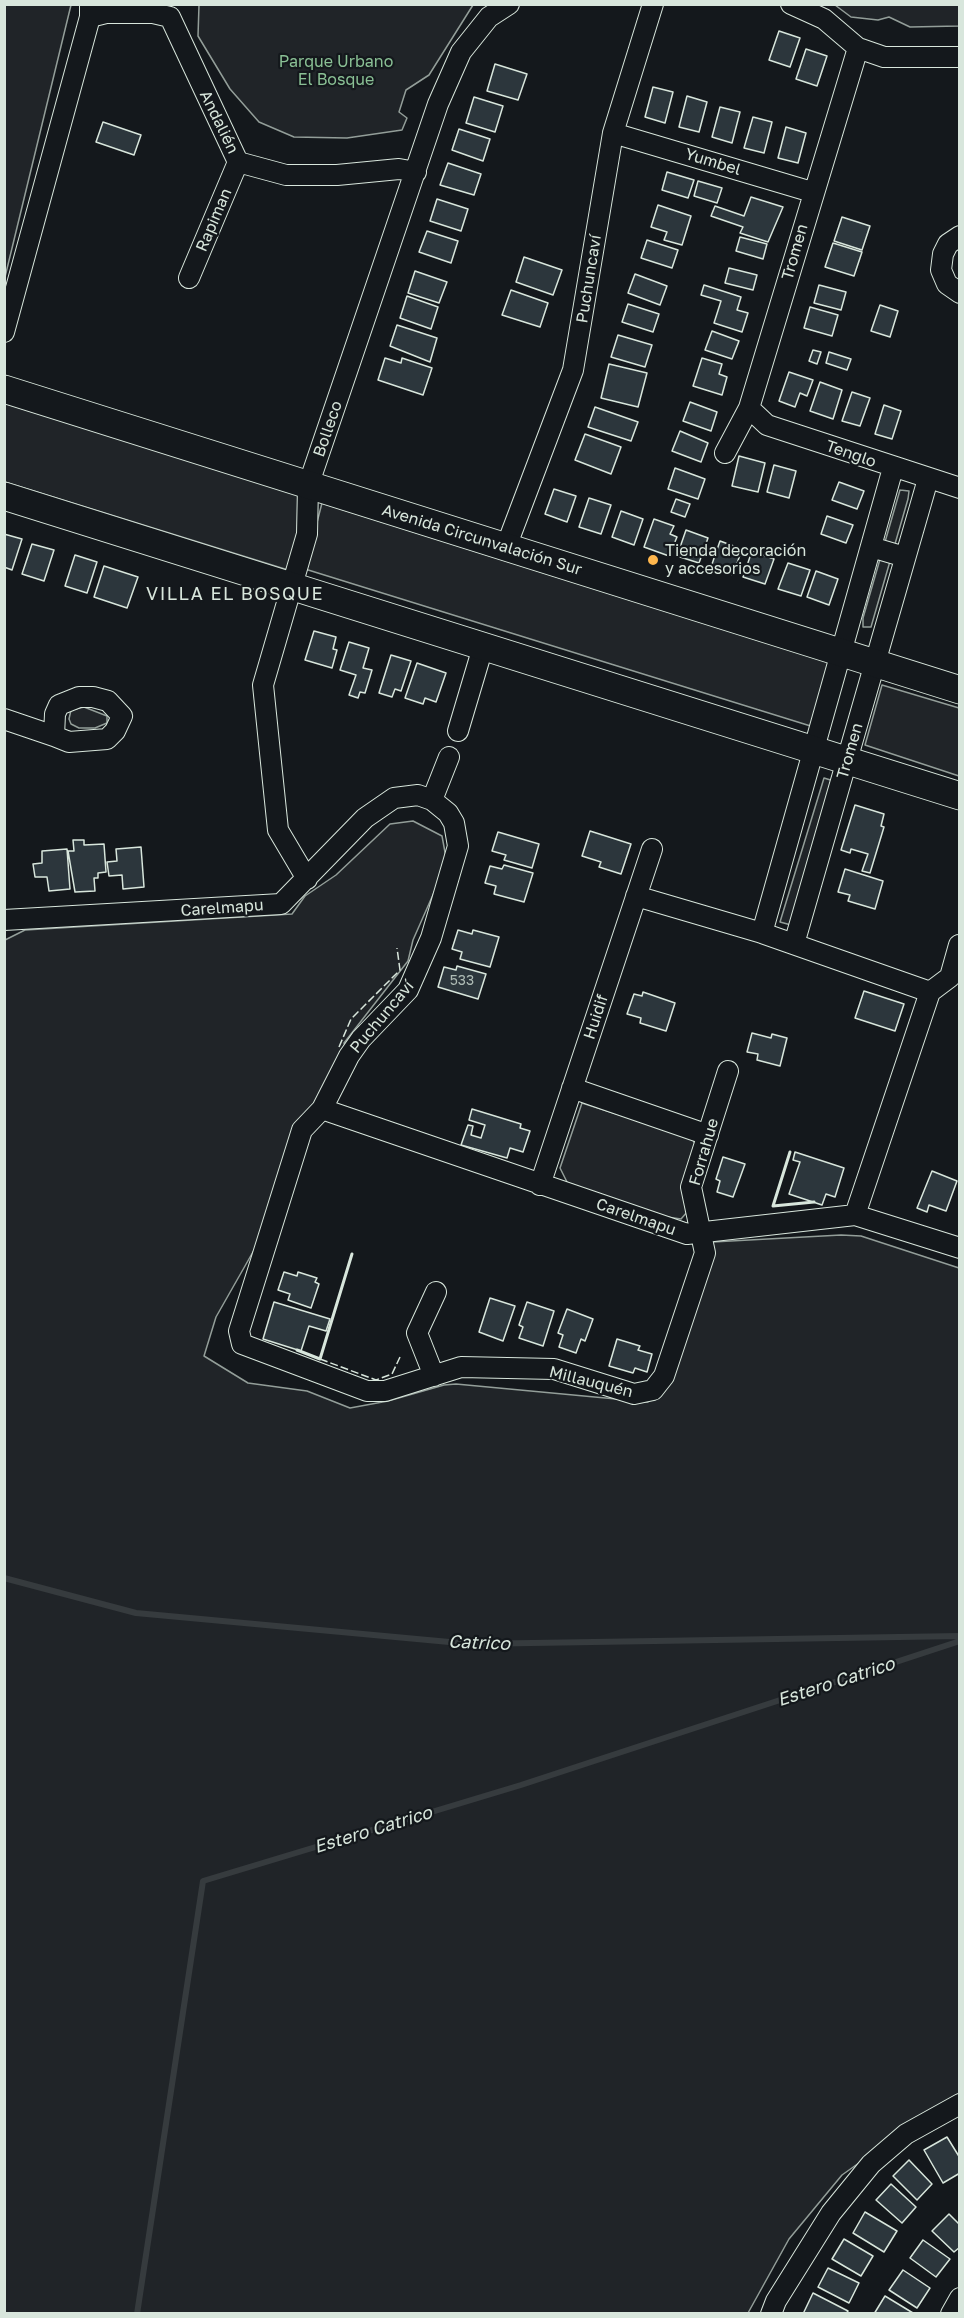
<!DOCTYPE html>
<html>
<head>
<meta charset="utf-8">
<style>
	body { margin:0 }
	#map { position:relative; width:964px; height:2318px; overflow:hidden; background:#14181c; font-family:"Golos Text",sans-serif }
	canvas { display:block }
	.frame { position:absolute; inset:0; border:6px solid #d8e6dc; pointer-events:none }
</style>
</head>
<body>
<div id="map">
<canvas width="964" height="2318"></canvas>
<div class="frame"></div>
</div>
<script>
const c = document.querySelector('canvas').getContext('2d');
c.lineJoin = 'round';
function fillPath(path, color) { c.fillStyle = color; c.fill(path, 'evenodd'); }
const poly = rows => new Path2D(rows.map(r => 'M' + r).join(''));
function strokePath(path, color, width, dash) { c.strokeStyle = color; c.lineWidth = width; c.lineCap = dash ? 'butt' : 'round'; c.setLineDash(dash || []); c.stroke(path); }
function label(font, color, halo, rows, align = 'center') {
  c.font = font + ' "Golos Text",sans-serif'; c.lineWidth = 4.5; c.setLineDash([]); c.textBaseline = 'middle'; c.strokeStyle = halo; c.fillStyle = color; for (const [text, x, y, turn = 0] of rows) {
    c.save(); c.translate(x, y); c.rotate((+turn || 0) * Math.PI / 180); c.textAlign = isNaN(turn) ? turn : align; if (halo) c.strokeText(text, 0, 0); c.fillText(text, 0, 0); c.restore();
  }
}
const green = poly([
	[5,4,71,5,5,277,4,5,5,4],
	[199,5,199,4,473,5,429,75,406,90,399,112,407,118,402,130,347,138,294,137,259,122,230,89,198,36,199,5],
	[835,5,959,5,959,26,910,27,889,17,878,20,851,17,835,5],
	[4,403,304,496,301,532,288,570,5,482,4,403],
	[900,490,909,491,908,499,871,627,863,627,863,618,900,490],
	[322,503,834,664,817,728,305,569,322,503],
	[882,685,959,708,959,776,865,745,882,685],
	[84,707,107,716,107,723,95,728,79,728,71,724,69,719,71,710,84,707],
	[824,778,837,782,791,925,780,922,824,778],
	[413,821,442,836,447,863,413,940,408,961,344,1043,349,1059,315,1114,266,1229,216,1317,204,1356,248,1383,307,1391,350,1408,388,1401,444,1385,456,1384,648,1402,668,1363,700,1277,694,1243,841,1235,861,1236,959,1268,959,2100,918,2121,842,2175,789,2239,748,2313,5,2314,5,940,25,930,292,914,305,896,336,875,390,824,413,821],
	[582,1103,692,1138,696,1146,688,1211,681,1219,667,1217,568,1184,560,1168,582,1103]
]);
const stream = poly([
	[4,1578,136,1613,471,1644,960,1636],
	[137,2314,203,1881,521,1785,960,1641]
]);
const building = poly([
	[779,31,800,38,790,67,769,60,779,31],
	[806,49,827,56,817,86,796,79,806,49],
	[495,64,527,74,518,100,487,91,495,64],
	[653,87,673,92,665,123,645,117,653,87],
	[687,96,707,102,699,132,679,127,687,96],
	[474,97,503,106,495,132,466,123,474,97],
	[720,107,740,112,732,143,712,137,720,107],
	[753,117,772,122,764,153,744,148,753,117],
	[103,122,141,135,134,155,96,142,103,122],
	[786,127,806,133,798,163,778,158,786,127],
	[459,129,490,139,483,161,452,150,459,129],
	[448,163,481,174,474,195,440,185,448,163],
	[667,172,694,180,688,198,662,190,667,172],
	[698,181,722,188,717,203,694,196,698,181],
	[751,197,783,207,768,242,740,233,743,227,711,216,715,206,744,216,751,197],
	[437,199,468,209,461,231,430,221,437,199],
	[658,205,691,216,682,245,664,240,667,232,651,227,658,205],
	[842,217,870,226,862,250,834,241,842,217],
	[427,231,458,241,451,263,419,252,427,231],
	[740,237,767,244,763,259,736,251,740,237],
	[647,240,678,250,672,268,641,258,647,240],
	[833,243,862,252,854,276,825,267,833,243],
	[524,257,562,270,553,295,516,282,524,257],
	[729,268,757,275,753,290,725,283,729,268],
	[415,271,447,282,439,303,408,293,415,271],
	[635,274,667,286,660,305,628,293,635,274],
	[704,285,741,297,737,310,748,313,742,332,714,323,721,301,701,295,704,285],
	[819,285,846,292,841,310,814,303,819,285],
	[511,290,548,303,540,327,502,315,511,290],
	[407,296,438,307,431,329,400,318,407,296],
	[628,304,659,314,653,332,622,322,628,304],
	[880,305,898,311,890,337,871,331,880,305],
	[810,307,838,315,832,336,804,328,810,307],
	[397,325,437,338,430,362,390,346,397,325],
	[712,331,739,341,732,359,705,350,712,331],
	[618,335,652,345,645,367,611,357,618,335],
	[813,350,821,352,817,364,809,361,813,350],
	[829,352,851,359,847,370,826,363,829,352],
	[385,358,401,363,402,358,432,368,423,395,378,380,385,358],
	[702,358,722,364,719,374,727,377,722,395,693,386,702,358],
	[609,364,647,373,638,407,601,398,609,364],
	[789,372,813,380,807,396,800,393,795,407,779,401,789,372],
	[820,382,842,390,833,419,810,411,820,382],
	[852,392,870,398,860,426,842,421,852,392],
	[690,402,717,412,711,431,683,421,690,402],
	[884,405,901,411,892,439,875,434,884,405],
	[595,407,638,422,631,441,588,427,595,407],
	[680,431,708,443,701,462,672,451,680,431],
	[585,434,621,447,611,474,575,460,585,434],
	[739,456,765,463,758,492,732,486,739,456],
	[774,465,796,471,789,498,767,492,774,465],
	[675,468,705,479,698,499,668,489,675,468],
	[839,482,864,491,857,509,832,500,839,482],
	[554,489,576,496,567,522,545,514,554,489],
	[589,498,611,505,601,534,579,527,589,498],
	[676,499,690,504,685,517,671,512,676,499],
	[621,511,643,519,634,545,612,537,621,511],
	[827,516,853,525,846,543,821,534,827,516],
	[654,519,674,526,670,534,677,537,669,556,644,547,654,519],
	[686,530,708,538,699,563,677,556,686,530],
	[4,534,22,539,12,570,4,567,4,534],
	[720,541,742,549,733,575,711,567,720,541],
	[32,544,54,550,44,581,22,574,32,544],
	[752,551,774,559,765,584,743,577,752,551],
	[75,555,97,562,87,593,65,586,75,555],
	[788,563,810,570,801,596,778,589,788,563],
	[104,566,138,577,127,608,94,597,104,566],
	[816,571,838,579,829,605,807,597,816,571],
	[314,631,336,637,333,649,337,650,332,668,305,660,314,631],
	[349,642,369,648,363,668,372,670,365,693,360,692,358,698,349,695,356,675,340,670,349,642],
	[391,655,411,661,401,691,395,689,392,697,379,693,391,655],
	[417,663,446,673,436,702,425,698,423,704,405,698,417,663],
	[855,805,884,814,881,826,884,827,870,873,862,871,868,854,851,849,850,853,841,850,855,805],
	[590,831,631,844,621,874,599,867,601,862,582,856,590,831],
	[498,832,539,844,532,868,504,860,506,855,492,851,498,832],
	[73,840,84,840,84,845,104,844,106,872,98,873,98,878,94,878,95,891,75,892,68,851,74,851,73,840],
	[141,847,144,887,123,889,122,875,109,876,107,862,117,861,116,849,141,847],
	[67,849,70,889,49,891,47,877,35,877,33,864,42,863,42,851,67,849],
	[504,865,533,873,524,902,494,894,496,886,485,883,490,866,502,869,504,865],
	[845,869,883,881,875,909,848,901,850,895,838,892,845,869],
	[458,930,472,934,473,930,499,937,490,967,460,959,462,952,452,949,458,930],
	[457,966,486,974,478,999,438,987,444,967,456,970,457,966],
	[864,991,904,1004,895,1031,855,1018,864,991],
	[643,992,675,1003,666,1031,640,1023,641,1018,627,1014,634,994,642,996,643,992],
	[752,1033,771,1038,772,1034,787,1038,780,1066,757,1060,758,1054,747,1052,752,1033],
	[472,1109,521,1124,520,1128,530,1131,523,1152,510,1148,507,1158,461,1145,468,1125,473,1126,471,1135,481,1138,485,1125,469,1120,472,1109],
	[795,1152,844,1168,835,1197,826,1194,822,1205,789,1194,800,1162,793,1160,795,1152],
	[723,1157,745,1164,733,1197,717,1192,720,1181,716,1179,723,1157],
	[932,1171,957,1181,946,1211,929,1205,927,1212,917,1208,932,1171],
	[284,1272,297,1276,298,1272,317,1278,315,1282,319,1284,311,1308,288,1300,290,1294,278,1290,284,1272],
	[490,1298,515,1306,503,1341,479,1332,490,1298],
	[274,1302,330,1319,326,1331,309,1326,301,1351,263,1339,274,1302],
	[527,1302,554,1311,543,1346,519,1338,523,1327,519,1325,527,1302],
	[567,1309,593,1319,585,1341,581,1339,576,1353,559,1347,563,1335,558,1333,567,1309],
	[617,1339,640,1346,638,1350,652,1354,647,1372,635,1368,633,1373,609,1366,617,1339],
	[947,2137,960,2158,960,2173,943,2183,924,2150,947,2137],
	[909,2160,932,2184,917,2200,893,2176,909,2160],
	[891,2184,916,2207,902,2223,876,2200,891,2184],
	[865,2212,897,2231,884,2252,853,2233,865,2212],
	[949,2214,960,2225,960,2247,954,2252,932,2231,949,2214],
	[844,2239,873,2256,861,2276,832,2259,844,2239],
	[923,2240,950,2259,936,2277,910,2258,923,2240],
	[828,2268,859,2283,849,2303,818,2287,828,2268],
	[903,2270,930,2288,917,2308,889,2290,903,2270],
	[813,2293,848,2311,846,2314,803,2314,813,2293],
	[885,2296,913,2313,913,2314,874,2314,885,2296]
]);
const street = poly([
	[791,4,824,19,858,48,884,57,960,57],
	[90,17,106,13,153,13,170,17],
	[170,17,238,162,286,175,337,175,399,169,416,172],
	[613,133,812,192],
	[960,236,948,244,943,254,941,270,947,284,960,293],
	[189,278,238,162],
	[4,332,90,17,90,4],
	[749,408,767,425,960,488],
	[725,453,749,408,858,48],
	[506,547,573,370,613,133,653,4],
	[871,547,905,557],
	[79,697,93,697,108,701,122,716,115,731,107,739,69,742,54,736,55,714,59,705,79,697],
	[4,719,54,736],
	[458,731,483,647],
	[449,757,432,800,448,813,454,823,458,846,431,938,408,990,361,1039,349,1056,322,1109,302,1130,239,1331,242,1344,367,1391,385,1391,461,1367,554,1369,634,1394,653,1390,664,1376,705,1253,691,1187,728,1071],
	[307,879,278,830,263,685,307,534,308,486,438,104,461,52,489,17,509,4],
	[636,896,762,933,930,992,855,1215],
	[4,920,281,904,365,818,394,798,418,795,432,800],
	[762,933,893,468],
	[794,944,928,479],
	[930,992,950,977,959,945],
	[572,1088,708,1135],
	[322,1109,687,1234,855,1215,960,1248],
	[540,1185,652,849],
	[434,1376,417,1333,436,1292],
	[771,2314,776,2301,831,2213,871,2164,906,2134,960,2104],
	[951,2314,960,2298]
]);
const secondary = poly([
	[4,389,960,690],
	[4,496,960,796]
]);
const fence = poly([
	[339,1047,351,1019,400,970,397,948],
	[320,1359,376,1380,392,1374,400,1357]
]);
const wall = poly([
	[790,1152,773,1206,814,1202],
	[297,1350,320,1359,352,1254]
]);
const markers = [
	[653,560,6,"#ffb74d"]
];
const numberNames = [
	["533",462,981]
];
const parkNames = [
	["Parque Urbano",336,62],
	["El Bosque",336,80]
];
const streetNames = [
	["Andalién",219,122,64],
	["Yumbel",713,162,17],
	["Rapiman",214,220,-67],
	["Tromen",795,252,-74],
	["Puchuncaví",589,279,-81],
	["Bolleco",328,429,-71],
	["Tenglo",851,454,19],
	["Avenida Circunvalación Sur",482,540,17],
	["Tromen",850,751,-74],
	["Carelmapu",222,908,-4],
	["Puchuncaví",382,1017,-50],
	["Huidif",596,1017,-72],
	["Forrahue",704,1152,-74],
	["Carelmapu",636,1217,19],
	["Millauquén",591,1382,14]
];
const poiNames = [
	["Tienda decoración",665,551],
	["y accesorios",665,569]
];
const neighbourhoodNames = [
	["VILLA EL BOSQUE",235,594]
];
const waterNames = [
	["Catrico",479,1643,2],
	["Estero Catrico",836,1682,-18],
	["Estero Catrico",373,1830,-17]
];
fillPath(green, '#202428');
strokePath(green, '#939e99', 1.5);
strokePath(stream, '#363b3e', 6);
fillPath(building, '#2c363c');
strokePath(building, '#d8e6dc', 1.5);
strokePath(street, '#d8e6dc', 22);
strokePath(secondary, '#d8e6dc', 29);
strokePath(street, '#14181c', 20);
strokePath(secondary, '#14181c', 27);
strokePath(fence, '#d8e6dc', 1.5, [8, 3]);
strokePath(wall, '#d8e6dc', 3);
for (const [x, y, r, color] of markers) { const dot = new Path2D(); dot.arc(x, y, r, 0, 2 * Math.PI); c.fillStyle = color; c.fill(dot); strokePath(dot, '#14181c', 2); }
label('14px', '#adbab4', null, numberNames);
label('16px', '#8ac095', '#14181c', parkNames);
label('16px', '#d8e6dc', '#14181c', streetNames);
label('16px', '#d8e6dc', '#14181c', poiNames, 'left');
c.letterSpacing = '1.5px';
label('18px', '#d8e6dc', '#14181c', neighbourhoodNames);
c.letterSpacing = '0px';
label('italic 18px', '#d8e6dc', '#14181c', waterNames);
</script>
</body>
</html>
